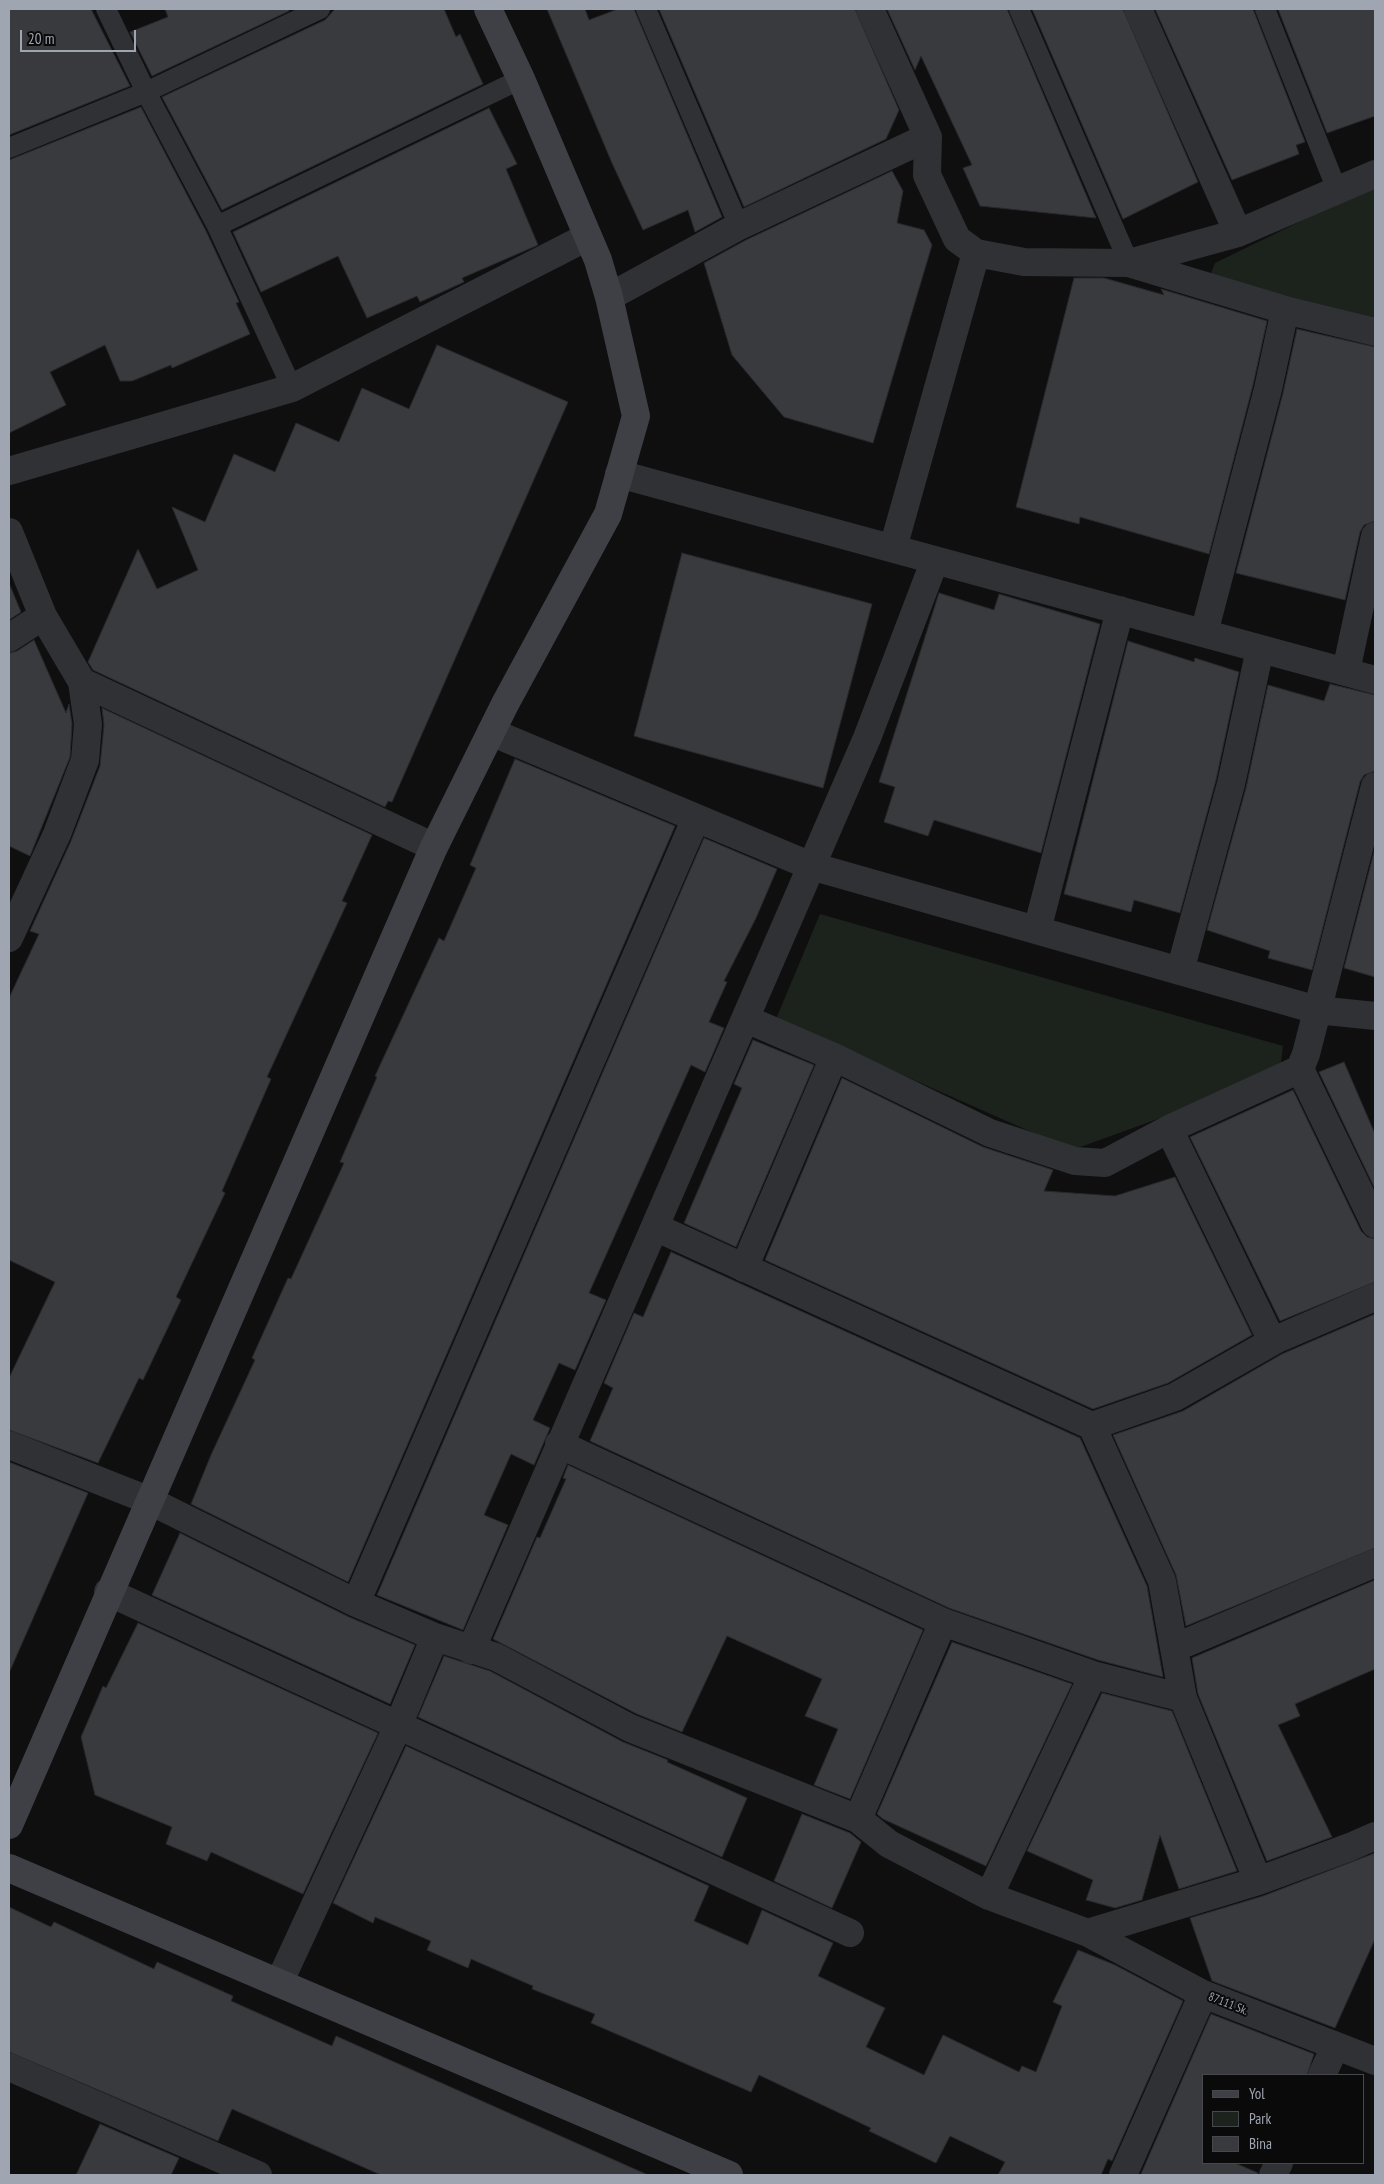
<!DOCTYPE html>
<html>
<head>
<meta charset="utf-8">
<style>
	body { margin:0 }
	#map { position:relative; width:1384px; height:2184px; overflow:hidden; background:#0f0f10; font-family:"PT Sans Narrow",sans-serif }
	canvas { display:block }
	.frame { position:absolute; inset:0; border:10px solid #a0a5b2; pointer-events:none }
	.legend { position:absolute; left:1202px; top:2074px; width:162px; height:90px; box-sizing:border-box; background:#0a0a0b; border:1px solid #46484e; margin:0; padding:6px 9px; list-style:none; font-size:15px; color:#a0a5b2 }
	.legend li { display:flex; align-items:center; gap:10px; height:25px }
	.legend b { width:25px; border:1px solid #46484e }
	.scale { position:absolute; left:20px; top:30px; width:116px; height:22px; box-sizing:border-box; border:2px solid #a0a5b2; border-top:0; padding-left:6px; font-size:15px; line-height:18px; white-space:nowrap; color:#a0a5b2; -webkit-text-stroke:4px #0a0a0b; paint-order:stroke }
</style>
</head>
<body>
<div id="map">
<canvas width="1384" height="2184"></canvas>
<div class="frame"></div>
<ul class="legend">
<li><b style="height:6px;background:#3e4045"></b>Yol</li>
<li><b style="height:14px;background:#1b231c"></b>Park</li>
<li><b style="height:14px;background:#393a3e"></b>Bina</li>
</ul>
<div class="scale">20 m</div>
</div>
<script>
const c = document.querySelector('canvas').getContext('2d');
c.lineJoin = 'round';
function fillPath(path, color) { c.fillStyle = color; c.fill(path, 'evenodd'); }
const poly = rows => new Path2D(rows.map(r => 'M' + r).join(''));
function strokePath(path, color, width, dash) { c.strokeStyle = color; c.lineWidth = width; c.lineCap = dash ? 'butt' : 'round'; c.setLineDash(dash || []); c.stroke(path); }
function label(font, color, halo, rows, align = 'center') {
  c.font = font + ' "PT Sans Narrow",sans-serif'; c.lineWidth = 4; c.setLineDash([]); c.textBaseline = 'middle'; c.strokeStyle = halo; c.fillStyle = color; for (const [text, x, y, turn = 0] of rows) {
    c.save(); c.translate(x, y); c.rotate((+turn || 0) * Math.PI / 180); c.textAlign = isNaN(turn) ? turn : align; if (halo) c.strokeText(text, 0, 0); c.fillText(text, 0, 0); c.restore();
  }
}
const green = poly([
	[1375,185,1375,336,1206,286,1215,263],
	[820,914,1283,1046,1280,1069,1238,1090,1072,1150,776,1019]
]);
const building = poly([
	[9,9,91,9,130,86,9,135,9,9],
	[165,9,288,9,289,11,152,76,130,32,168,17,165,9],
	[335,9,444,9,456,37,460,34,483,84,222,210,162,97,325,20,335,9],
	[547,9,585,9,589,20,618,9,634,9,722,217,695,232,688,210,643,230,612,163,547,9],
	[659,9,855,9,899,110,886,139,744,207,659,9],
	[887,9,1007,9,1096,218,980,206,963,168,972,165,921,56,915,70,887,9],
	[1032,9,1123,9,1198,182,1123,219,1032,9],
	[1155,9,1253,9,1305,142,1296,145,1299,154,1232,180,1155,9],
	[1278,9,1375,9,1375,116,1327,133,1278,9],
	[141,107,206,231,239,302,236,303,250,334,172,368,171,365,132,381,120,381,105,345,50,372,66,405,9,433,9,160,141,107],
	[489,108,517,164,506,169,538,245,462,278,464,282,420,302,417,296,367,318,338,256,261,292,233,232,489,108],
	[892,171,903,191,897,223,924,230,932,245,873,443,784,417,732,355,704,263,746,240,892,171],
	[1074,278,1104,278,1164,295,1161,289,1267,321,1253,385,1209,554,1080,517,1079,524,1016,507,1074,278],
	[1297,329,1375,347,1375,521,1364,525,1360,532,1345,600,1236,573,1283,393,1297,329],
	[437,345,568,402,392,802,388,801,385,807,93,670,88,662,138,549,157,589,198,570,172,507,205,522,234,454,275,472,296,423,339,442,362,388,409,409,437,345],
	[682,553,872,604,823,788,634,736,682,553],
	[9,583,21,612,9,620,9,583],
	[939,593,994,610,999,594,1100,624,1041,853,934,820,928,836,884,822,895,787,879,782,939,593],
	[34,640,66,713,69,704,72,724,70,757,30,856,9,846,9,653,17,651,34,640],
	[1128,641,1194,662,1195,658,1239,672,1216,780,1180,913,1134,900,1131,912,1064,894,1128,641],
	[1330,684,1375,695,1375,771,1364,775,1360,782,1312,970,1268,958,1270,951,1207,930,1246,788,1268,685,1324,701,1330,684],
	[102,708,372,835,342,901,347,903,267,1077,271,1079,222,1191,225,1193,176,1297,181,1300,143,1380,139,1378,98,1463,9,1430,9,1378,55,1282,9,1260,9,998,39,934,30,931,71,841,100,766,104,725,102,708],
	[515,759,675,826,348,1582,191,1504,211,1455,255,1360,252,1358,288,1278,291,1279,344,1163,340,1162,377,1077,375,1076,439,938,444,941,476,868,470,865,515,759],
	[704,838,777,869,756,918,724,981,727,982,709,1022,724,1028,705,1072,691,1065,589,1293,606,1300,575,1370,559,1363,533,1420,550,1428,534,1465,511,1454,484,1515,508,1525,463,1630,377,1595,704,838],
	[1375,848,1375,977,1344,968,1375,848],
	[753,1040,814,1065,736,1247,684,1223,742,1088,734,1084,753,1040],
	[1344,1062,1375,1134,1375,1189,1319,1072,1344,1062],
	[842,1078,983,1147,1053,1170,1044,1191,1115,1196,1175,1177,1252,1335,1168,1383,1093,1409,765,1260,842,1078],
	[1293,1090,1361,1231,1367,1237,1375,1239,1375,1282,1280,1321,1190,1137,1293,1090],
	[671,1252,1080,1438,1147,1586,1163,1677,1098,1660,949,1608,590,1441,613,1388,604,1383,634,1313,643,1317,671,1252],
	[1375,1314,1375,1548,1186,1626,1176,1575,1113,1435,1183,1411,1282,1354,1375,1314],
	[9,1462,88,1493,9,1673,9,1462],
	[568,1465,923,1630,850,1799,814,1785,838,1729,805,1716,822,1679,727,1636,682,1732,637,1714,493,1639,537,1537,540,1538,566,1479,563,1478,568,1465],
	[180,1533,349,1617,415,1645,390,1704,152,1595,180,1533],
	[1375,1580,1375,1669,1295,1704,1300,1716,1278,1725,1332,1837,1267,1861,1198,1694,1192,1658,1375,1580],
	[138,1623,378,1733,303,1894,211,1852,207,1861,166,1844,172,1827,95,1795,81,1737,103,1686,106,1688,138,1623],
	[952,1642,1072,1684,986,1866,883,1819,877,1814,952,1642],
	[444,1656,490,1671,623,1742,668,1760,667,1762,747,1798,722,1857,418,1717,444,1656],
	[1102,1693,1172,1711,1237,1871,1179,1889,1160,1835,1142,1900,1115,1908,1086,1900,1093,1880,1027,1851,1102,1693],
	[406,1746,709,1886,694,1921,748,1945,762,1910,833,1943,818,1976,885,2008,866,2047,924,2075,943,2035,1019,2072,1022,2066,1036,2072,1062,2006,1053,2002,1078,1950,1115,1965,1183,2001,1112,2161,1108,2159,1101,2175,998,2175,1005,2162,950,2136,936,2163,869,2131,871,2128,759,2075,751,2092,591,2023,595,2014,532,1989,533,1986,471,1959,468,1968,427,1950,431,1941,375,1917,373,1923,333,1903,406,1746],
	[802,1814,850,1833,861,1842,832,1908,774,1881,802,1814],
	[1375,1853,1375,1939,1335,2028,1212,1981,1190,1918,1263,1896,1375,1853],
	[9,1907,51,1927,54,1922,154,1969,157,1962,233,1996,231,2001,332,2046,336,2036,648,2175,381,2175,232,2109,218,2141,9,2052,9,1907],
	[1211,2014,1314,2054,1307,2075,1203,2075,1203,2163,1235,2163,1258,2173,1257,2175,1144,2175,1141,2174,1211,2014],
	[100,2124,179,2158,171,2175,76,2175,100,2124]
]);
const lane = poly([
	[106,9,146,92,217,226,292,388],
	[646,9,739,226],
	[1019,9,1129,263],
	[1265,9,1337,190],
	[9,148,146,92,320,9],
	[217,226,521,79]
]);
const street = poly([
	[870,9,928,137,927,175,957,239,976,253,1024,262,1129,263,1238,233,1375,174],
	[1138,9,1238,233],
	[1129,263,1285,310],
	[609,297,739,226,928,137],
	[9,471,292,388,587,237],
	[619,474,1375,680],
	[9,532,43,616,82,682,88,724,85,760,57,834,9,938],
	[893,548,976,253],
	[1204,633,1268,389,1285,310,1375,332],
	[9,638,43,616],
	[1346,671,1375,536],
	[82,682,434,847],
	[491,732,811,866,1317,1010,1375,1016],
	[1037,930,1120,610],
	[1180,971,1231,784,1260,649],
	[746,1019,834,1057,990,1133,1075,1161,1105,1163,1169,1129,1300,1069,1306,1054,1375,786],
	[1300,1069,1375,1224],
	[1169,1129,1272,1341],
	[655,1227,1092,1426,1162,1581,1174,1648],
	[744,1268,834,1057],
	[1092,1426,1175,1397,1275,1340,1375,1297],
	[559,1444,943,1622,1093,1675,1183,1698,1174,1648,1375,1563],
	[9,1445,148,1500,356,1603,435,1637,496,1657,630,1728,858,1819,889,1844,989,1896,1088,1933,1203,1994,1375,2061],
	[108,1592,850,1933],
	[356,1603,696,818],
	[471,1650,867,738,935,560],
	[1183,1698,1258,1881],
	[858,1819,943,1622],
	[989,1896,1093,1675],
	[1088,1933,1258,1881,1350,1847,1375,1836],
	[279,1983,398,1726,435,1637],
	[9,2067,258,2175],
	[1322,2075,1335,2047],
	[1123,2175,1203,1994],
	[1273,2175,1279,2163]
]);
const secondary = poly([
	[9,1825,434,847,505,704,608,514,636,416,609,297,598,260,521,79,488,9],
	[9,1868,729,2175]
]);
const streetNames = [
	["87111 Sk.",1228,2004,22]
];
fillPath(green, '#1b231c');
fillPath(building, '#393a3e');
strokePath(building, '#29292c', 1);
strokePath(lane, '#303135', 20);
strokePath(street, '#303135', 28);
strokePath(secondary, '#3e4045', 28);
label('12px', '#a0a5b2', '#0a0a0b', streetNames);
</script>
</body>
</html>
